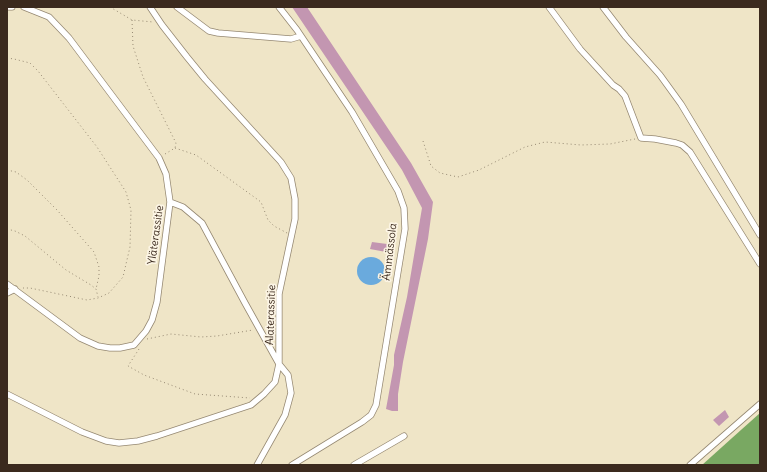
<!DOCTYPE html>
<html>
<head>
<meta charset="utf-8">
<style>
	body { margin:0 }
	#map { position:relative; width:767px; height:472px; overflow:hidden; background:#efe5c7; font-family:Delius,sans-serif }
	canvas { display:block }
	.frame { position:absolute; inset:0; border:8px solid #3b2a1e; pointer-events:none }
</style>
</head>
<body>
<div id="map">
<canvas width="767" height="472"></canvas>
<div class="frame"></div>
</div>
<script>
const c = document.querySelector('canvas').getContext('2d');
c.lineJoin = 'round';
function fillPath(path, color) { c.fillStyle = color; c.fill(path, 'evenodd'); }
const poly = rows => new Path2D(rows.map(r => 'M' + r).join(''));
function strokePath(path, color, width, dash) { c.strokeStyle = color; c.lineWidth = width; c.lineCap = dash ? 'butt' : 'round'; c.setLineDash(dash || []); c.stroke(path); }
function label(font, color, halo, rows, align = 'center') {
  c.font = font + ' Delius,sans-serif'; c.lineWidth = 3.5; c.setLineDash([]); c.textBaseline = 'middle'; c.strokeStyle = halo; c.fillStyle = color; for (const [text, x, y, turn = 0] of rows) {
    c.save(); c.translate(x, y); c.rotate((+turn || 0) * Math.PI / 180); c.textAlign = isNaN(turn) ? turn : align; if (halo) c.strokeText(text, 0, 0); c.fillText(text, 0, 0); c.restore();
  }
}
const forest = poly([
	[760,413,760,465,702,465,732,438]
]);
const water = poly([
	'357 271a14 14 0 1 1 28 0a14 14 0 1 1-28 0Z'
]);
const building = poly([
	[292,7,307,7,411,163,433,202,428,239,403,362,398,394,398,411,392,411,386,409,394,365,394,355,407,297,422,208,402,170],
	[372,242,387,244,386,252,370,249],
	[725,410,729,417,719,426,713,420]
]);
const path = poly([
	[110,7,132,20,153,22],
	[132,20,133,46,143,77,176,143,175,148,165,154],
	[7,58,14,59,30,63,38,71,97,147,126,192,131,210,130,247,126,264,123,277,109,293,98,298,87,300,30,288,23,288],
	[423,141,431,166,440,173,458,177,479,170,525,147,545,142,581,145,610,144,635,139],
	[175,148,196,155,261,202,268,220,274,226,287,233],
	[7,170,16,172,27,180,57,210,94,252,99,267,99,276,96,289],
	[7,229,15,231,25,236,66,270,91,285,96,289,98,297],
	[147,339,171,334,201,337,217,336,253,330],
	[139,349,128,366,144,375,195,394,250,398]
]);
const street = poly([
	[7,7,12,7],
	[177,7,209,31,218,33,291,39,301,36],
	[279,7,297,30,352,112,398,191,404,208,405,229,376,405,371,415,362,422,292,465],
	[549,7,580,49,613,85,619,89,625,96,641,138,655,139,676,143,682,145,690,152,760,264],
	[603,7,626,37,660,75,681,104,760,235],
	[170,202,183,207,202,223,245,303,279,364,288,375,291,393,285,415,257,465],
	[7,284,80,338,98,346,110,348,120,348,134,345,146,331,152,320,157,302,170,202,166,174,159,158,69,38,49,17,24,7],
	[7,293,15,289],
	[7,394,82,432,106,441,119,443,138,441,157,436,251,405,264,394,275,382,279,364,279,294,295,219,295,199,291,178,281,162,205,79,187,57,162,25,150,7],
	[354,465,404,436],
	[690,465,760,404]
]);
const streetNames = [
	["Yläterassitie",156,235,-82],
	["Ämmässola",390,252,-83],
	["Alaterassitie",271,315,-88]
];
fillPath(forest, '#79a862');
fillPath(water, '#6aaadd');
fillPath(building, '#c396b1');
strokePath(street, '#958872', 7);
strokePath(path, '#958872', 1, [1, 3]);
strokePath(street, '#fff', 5.5);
label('11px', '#3b2a1e', '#fcf5e5', streetNames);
</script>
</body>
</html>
